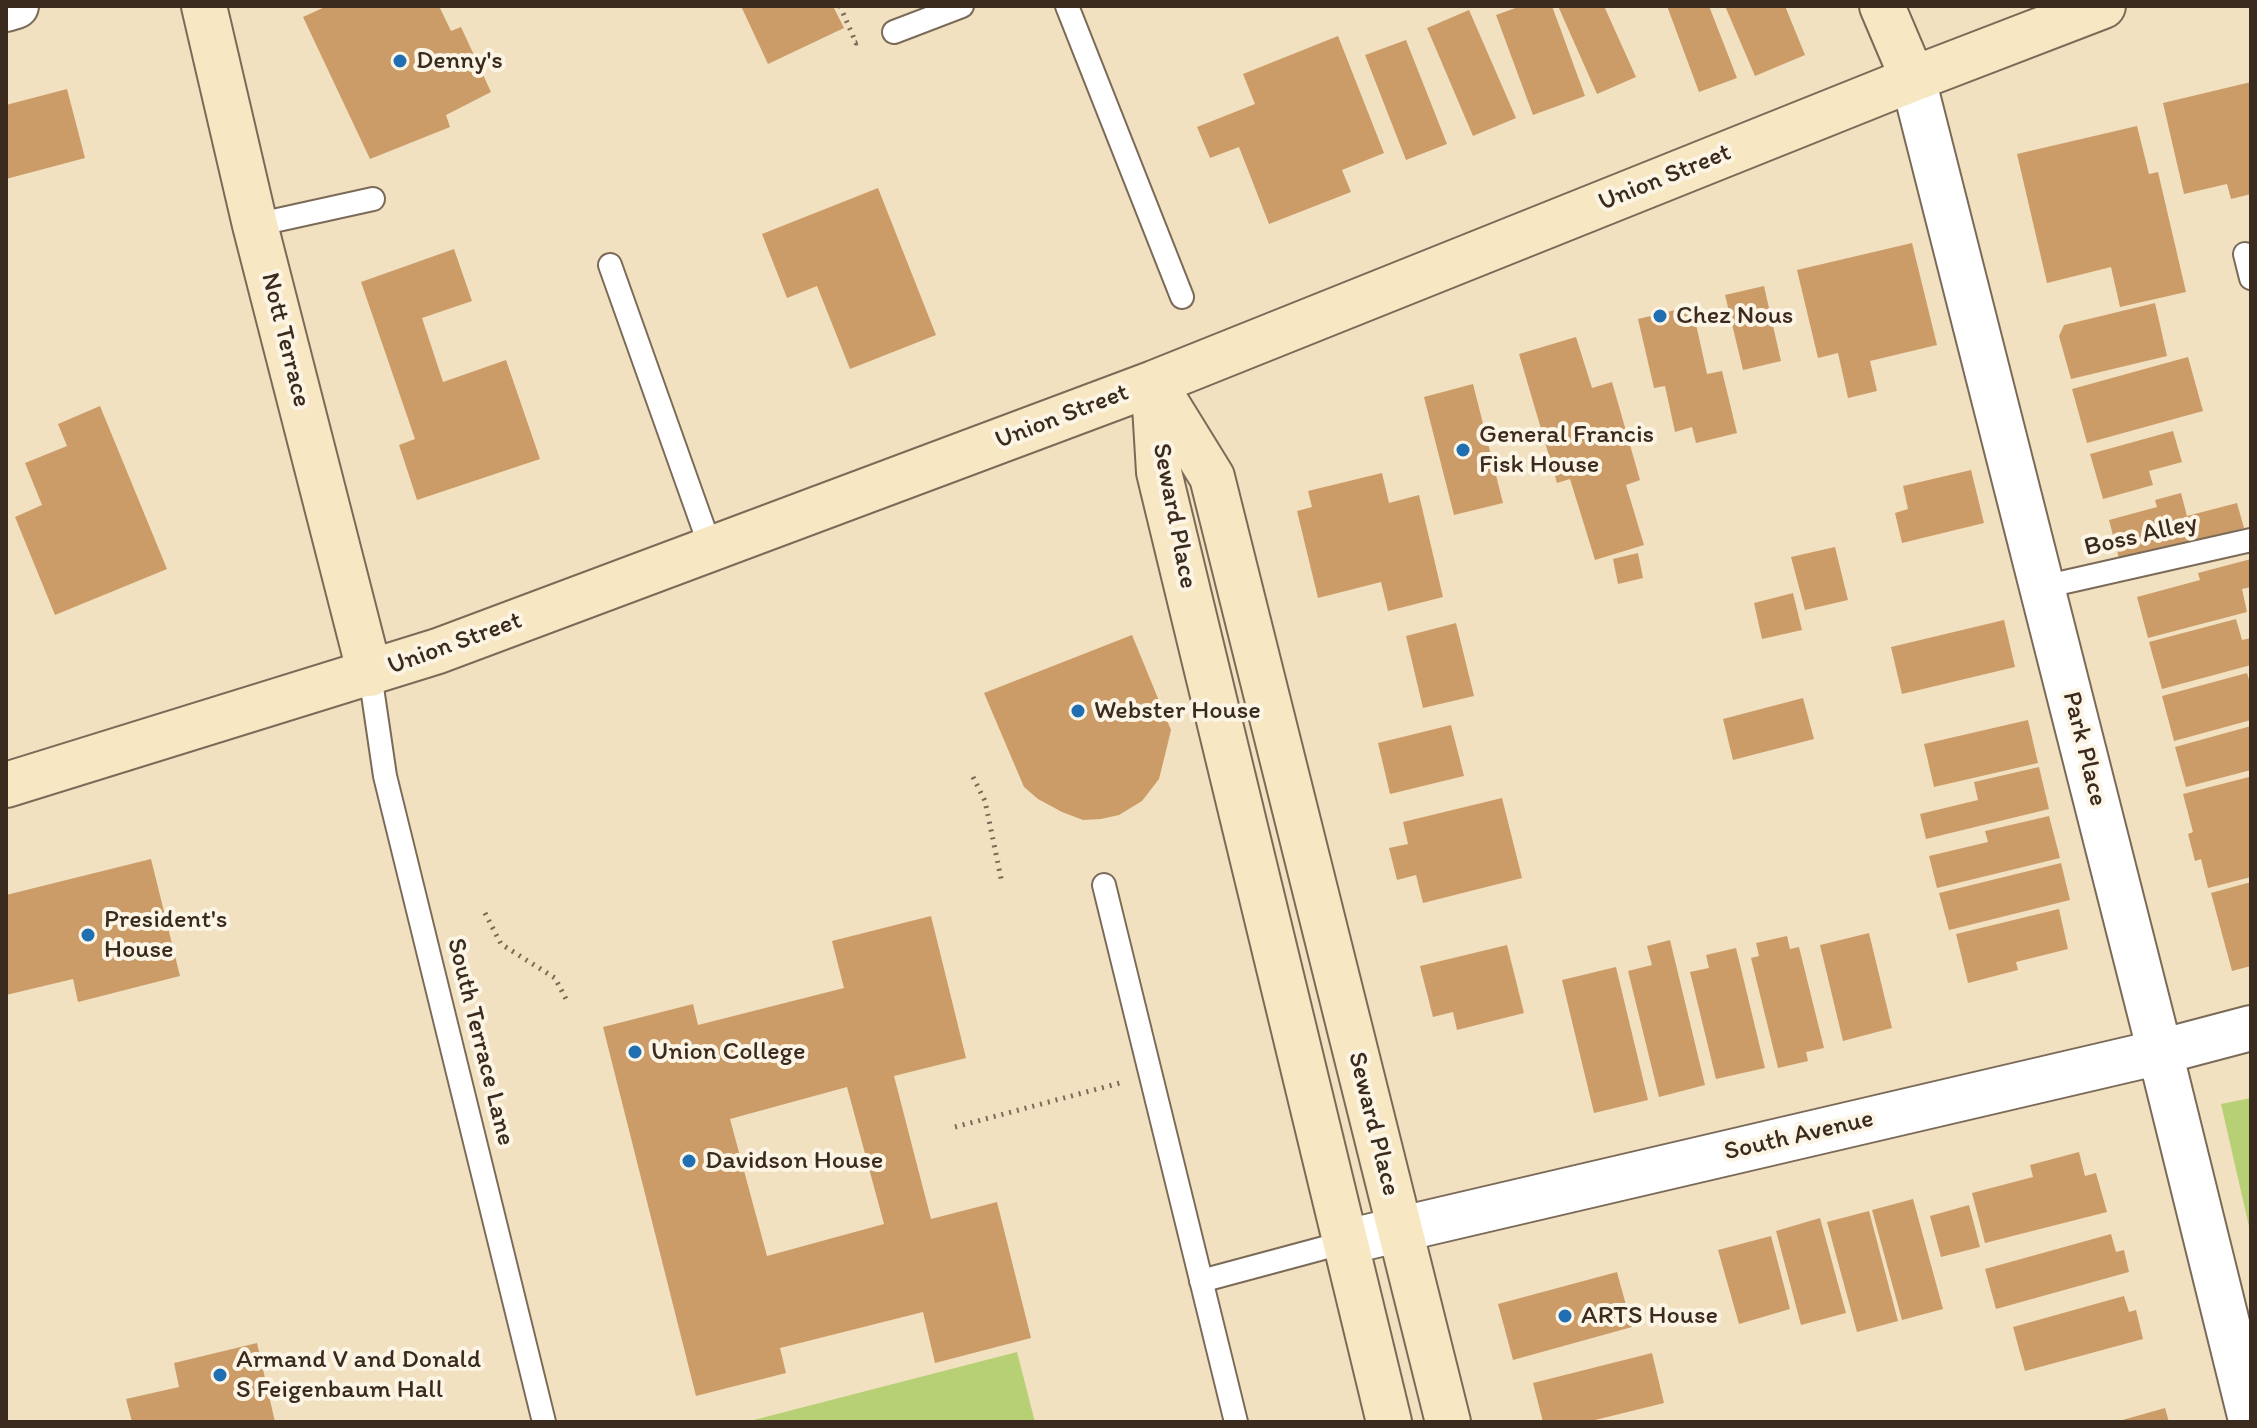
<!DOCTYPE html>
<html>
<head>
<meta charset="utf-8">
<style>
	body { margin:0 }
	#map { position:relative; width:2257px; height:1428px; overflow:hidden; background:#f1e1c1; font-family:Itim,sans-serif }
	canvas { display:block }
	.frame { position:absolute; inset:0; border:8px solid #3b2a1e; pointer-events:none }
</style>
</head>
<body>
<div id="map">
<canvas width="2257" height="1428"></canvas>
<div class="frame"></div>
</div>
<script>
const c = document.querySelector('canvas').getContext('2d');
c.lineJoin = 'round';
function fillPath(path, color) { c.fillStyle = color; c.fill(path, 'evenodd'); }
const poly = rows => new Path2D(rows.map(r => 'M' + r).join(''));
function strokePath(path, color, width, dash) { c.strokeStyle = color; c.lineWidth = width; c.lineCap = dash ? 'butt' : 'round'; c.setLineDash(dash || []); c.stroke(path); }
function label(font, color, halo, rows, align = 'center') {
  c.font = font + ' Itim,sans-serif'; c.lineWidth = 8; c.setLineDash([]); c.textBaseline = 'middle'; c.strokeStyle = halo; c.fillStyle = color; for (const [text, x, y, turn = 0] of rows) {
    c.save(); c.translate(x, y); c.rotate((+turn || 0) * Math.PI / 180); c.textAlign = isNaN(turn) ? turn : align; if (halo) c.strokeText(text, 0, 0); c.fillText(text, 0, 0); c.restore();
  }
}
const green = poly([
	[2251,1098,2251,1235,2221,1104],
	[1017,1352,1035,1422,746,1422]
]);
const building = poly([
	[327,6,439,6,451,31,461,27,491,92,446,115,450,127,370,159,303,17],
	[741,6,833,6,844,28,768,64],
	[1521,6,1552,6,1585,96,1533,115,1496,15],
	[1558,6,1604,6,1636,77,1597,94],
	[1667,6,1709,6,1737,78,1699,92],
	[1725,6,1785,6,1805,55,1755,76],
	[1469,10,1516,118,1473,136,1427,28],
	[1338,36,1384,153,1342,170,1351,192,1269,224,1239,147,1210,158,1197,127,1255,104,1243,74],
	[1406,40,1447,144,1406,160,1365,55],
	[2251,82,2251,194,2231,199,2227,184,2184,194,2163,103],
	[67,89,85,158,6,179,6,105],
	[2137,126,2149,174,2158,172,2186,292,2120,307,2111,267,2047,283,2017,154],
	[878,188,936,335,850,369,817,286,787,298,762,234],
	[1912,243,1937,345,1870,361,1877,391,1848,398,1838,353,1818,358,1797,270],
	[454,249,472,301,422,318,443,382,506,360,540,459,417,500,399,445,415,439,361,282],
	[1764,286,1781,361,1743,370,1725,295],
	[2155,303,2167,356,2071,379,2059,336,2064,325],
	[1692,306,1707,374,1722,371,1737,433,1696,443,1692,427,1675,432,1665,386,1654,388,1638,319],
	[1576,337,1592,388,1612,382,1640,480,1626,485,1644,545,1595,560,1570,479,1557,483,1519,354],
	[2188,357,2203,411,2087,443,2072,389],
	[1473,384,1503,503,1454,515,1424,397],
	[100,406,167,569,55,615,15,517,42,505,25,463,67,446,58,424],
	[2173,431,2182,462,2149,471,2153,485,2103,499,2090,454],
	[1971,470,1984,523,1902,543,1895,513,1908,509,1903,486],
	[1382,473,1389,503,1419,495,1443,597,1388,611,1381,582,1318,598,1297,511,1312,507,1308,491],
	[2181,493,2187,516,2237,503,2244,528,2120,562,2109,520,2157,507,2155,500],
	[1835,547,1848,600,1805,610,1791,557],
	[1638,553,1643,578,1618,584,1613,559],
	[2251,559,2251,587,2242,589,2247,612,2148,638,2137,597,2200,580,2198,573],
	[1793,593,1802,630,1762,639,1754,603],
	[2236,619,2242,640,2251,638,2251,665,2162,689,2149,642],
	[2004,620,2015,667,1902,694,1891,647],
	[1456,623,1474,696,1423,708,1406,636],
	[1132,635,1171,730,1164,759,1159,779,1142,801,1119,815,1101,819,1083,820,1062,812,1038,799,1024,787,984,693],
	[2247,673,2251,686,2251,720,2174,741,2162,696],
	[1803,698,1814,739,1733,760,1723,719],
	[2028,720,2038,763,1934,787,1924,744],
	[1451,725,1464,776,1390,794,1378,743],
	[2251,726,2251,770,2186,787,2175,747],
	[2039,767,2049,809,1926,839,1920,814,1978,800,1974,782],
	[2249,777,2251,785,2251,877,2208,888,2201,859,2195,861,2188,834,2193,832,2183,794],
	[1502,798,1522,878,1423,903,1416,875,1397,880,1389,848,1408,844,1403,822],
	[2049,816,2060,858,1937,888,1929,856,1988,842,1985,831],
	[151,859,180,976,78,1002,73,979,6,995,6,895],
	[2061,863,2070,900,1949,930,1939,893],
	[2251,882,2251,966,2232,971,2211,893],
	[2059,909,2068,949,2016,962,2018,970,1968,983,1956,934],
	[931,916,966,1058,894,1076,931,1219,997,1202,1031,1338,935,1363,923,1312,780,1348,786,1373,696,1396,603,1027,693,1004,698,1025,844,988,832,941],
	[847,1087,884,1224,767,1256,730,1119],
	[1869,933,1892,1028,1843,1041,1820,945],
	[1787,936,1790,949,1799,947,1824,1048,1806,1052,1808,1061,1778,1068,1751,958,1759,956,1756,943],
	[1670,940,1705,1085,1659,1097,1628,971,1652,965,1647,946],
	[1507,945,1524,1013,1457,1030,1453,1012,1433,1017,1420,966],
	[1736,948,1765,1068,1716,1079,1690,972,1709,968,1706,955],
	[1616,967,1648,1100,1594,1113,1562,980],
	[2079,1152,2085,1176,2096,1173,2107,1212,1985,1243,1972,1193,2033,1177,2030,1165],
	[1913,1199,1943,1309,1902,1320,1872,1210],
	[1969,1205,1980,1247,1941,1257,1930,1216],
	[1869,1211,1898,1321,1857,1332,1827,1222],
	[1820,1218,1846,1313,1801,1325,1776,1231],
	[2111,1234,2116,1252,2124,1250,2129,1272,1996,1309,1985,1269],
	[1771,1236,1790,1309,1739,1324,1718,1250],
	[1617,1272,1632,1327,1513,1360,1498,1304],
	[2124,1296,2129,1312,2136,1310,2143,1339,2025,1371,2013,1327],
	[257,1343,275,1422,132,1422,126,1399,179,1387,174,1363],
	[1652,1353,1664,1403,1587,1422,1543,1422,1533,1383],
	[2165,1408,2169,1422,2119,1422,2119,1421]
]);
const path = poly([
	[840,6,856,43,863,41],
	[973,777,985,801,1002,883],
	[485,913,501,944,555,978,566,999],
	[955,1127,1120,1083]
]);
const lane = poly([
	[1067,6,1182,297],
	[894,32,962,6],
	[255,225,373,199],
	[2245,254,2251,278],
	[610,265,711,549],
	[2043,587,2251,540],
	[370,674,385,776,544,1422],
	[1104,885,1236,1422],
	[1201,1281,1346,1242]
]);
const street = poly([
	[6,9,16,6],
	[1913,79,2160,1052,2251,1420],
	[1346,1242,2160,1052,2251,1028]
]);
const secondary = poly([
	[204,6,255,225,370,674],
	[1882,6,1913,79],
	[1154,383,1212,477,1448,1422],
	[1154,389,1159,472,1389,1422],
	[6,785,438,651,1154,383,1913,79,2103,6]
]);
const markers = [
	[400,61,8,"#1f6fb2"],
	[1660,316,8,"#1f6fb2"],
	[1463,450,8,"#1f6fb2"],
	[1078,711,8,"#1f6fb2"],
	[88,935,8,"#1f6fb2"],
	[635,1052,8,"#1f6fb2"],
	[689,1161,8,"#1f6fb2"],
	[1565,1316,8,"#1f6fb2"],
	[220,1375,8,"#1f6fb2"]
];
const poiNames = [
	["Denny's",416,61],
	["Chez Nous",1676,316],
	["General Francis",1479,435],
	["Fisk House",1479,465],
	["Webster House",1094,711],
	["President's",104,920],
	["House",104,950],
	["Union College",651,1052],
	["Davidson House",705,1161],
	["ARTS House",1581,1316],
	["Armand V and Donald",236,1360],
	["S Feigenbaum Hall",236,1390]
];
const streetNames = [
	["Union Street",1665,178,-22],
	["Nott Terrace",285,340,76],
	["Union Street",1062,417,-21],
	["Seward Place",1174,516,79],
	["Boss Alley",2141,536,-13],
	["Union Street",455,644,-20],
	["Park Place",2084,749,76],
	["South Terrace Lane",480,1042,76],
	["Seward Place",1373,1124,76],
	["South Avenue",1799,1136,-13]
];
fillPath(green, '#b8d075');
fillPath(building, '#cc9c68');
strokePath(lane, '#7b6a57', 26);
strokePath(street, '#7b6a57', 48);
strokePath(secondary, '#7b6a57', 48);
strokePath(path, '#7b6a57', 5, [2, 6]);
strokePath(lane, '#fff', 22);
strokePath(street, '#fff', 44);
strokePath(secondary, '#f8e7c3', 44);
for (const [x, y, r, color] of markers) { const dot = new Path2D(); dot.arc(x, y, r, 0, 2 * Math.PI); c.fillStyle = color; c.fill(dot); strokePath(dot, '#fcf5e5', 3); }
label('26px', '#3b2a1e', '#fcf5e5', poiNames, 'left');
label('26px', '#3b2a1e', '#fcf5e5', streetNames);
</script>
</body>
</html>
